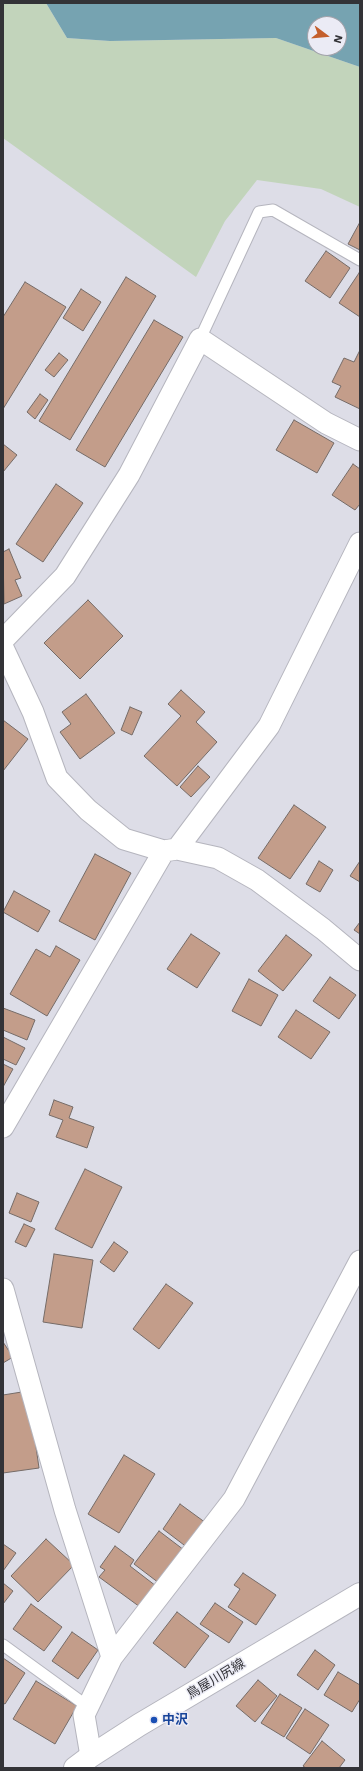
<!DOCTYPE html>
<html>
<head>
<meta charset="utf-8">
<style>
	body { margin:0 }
	#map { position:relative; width:363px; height:1771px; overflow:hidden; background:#dddde7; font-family:"Work Sans",sans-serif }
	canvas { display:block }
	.frame { position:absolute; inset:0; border:4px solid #333337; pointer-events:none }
	.north { position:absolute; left:307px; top:16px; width:40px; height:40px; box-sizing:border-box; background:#ebebf5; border:1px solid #a1a1a9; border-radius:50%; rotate:106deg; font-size:11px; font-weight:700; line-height:16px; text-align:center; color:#333337 }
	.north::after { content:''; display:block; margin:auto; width:14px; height:18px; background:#c45f2c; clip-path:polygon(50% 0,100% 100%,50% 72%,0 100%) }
</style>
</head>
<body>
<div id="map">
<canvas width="363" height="1771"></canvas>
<div class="frame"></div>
<div class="north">N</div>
</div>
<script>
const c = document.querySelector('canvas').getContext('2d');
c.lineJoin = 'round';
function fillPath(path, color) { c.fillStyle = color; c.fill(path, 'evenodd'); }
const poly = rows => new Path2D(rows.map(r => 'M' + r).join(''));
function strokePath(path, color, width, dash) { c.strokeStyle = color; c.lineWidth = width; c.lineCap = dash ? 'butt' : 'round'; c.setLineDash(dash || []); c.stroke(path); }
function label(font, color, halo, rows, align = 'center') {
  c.font = font + ' "Work Sans","Noto Sans JP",sans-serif'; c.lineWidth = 3; c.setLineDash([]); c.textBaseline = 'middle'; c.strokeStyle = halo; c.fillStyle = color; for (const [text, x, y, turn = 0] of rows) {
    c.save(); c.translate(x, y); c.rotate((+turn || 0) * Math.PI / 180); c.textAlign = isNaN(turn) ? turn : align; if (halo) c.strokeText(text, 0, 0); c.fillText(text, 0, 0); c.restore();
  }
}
const green = poly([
	[3,3,46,3,67,38,110,41,276,38,360,67,360,207,321,189,257,180,225,221,196,277,3,138]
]);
const water = poly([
	[46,3,360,3,360,67,276,38,110,41,67,38],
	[315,24,339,24,339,48,315,48]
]);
const building = poly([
	[360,222,360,250,348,244,360,222],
	[326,251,350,268,330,298,305,281,326,251],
	[359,273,360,274,360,317,339,303,359,273],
	[126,277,156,296,70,440,39,421,126,277],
	[25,282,66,307,3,409,3,317,25,282],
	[81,289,101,302,83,331,63,318,81,289],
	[154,320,183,337,105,467,76,450,154,320],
	[360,350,360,409,335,397,341,386,332,382,344,358,354,362,360,350],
	[59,353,68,360,54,377,45,370,59,353],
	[40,394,48,400,35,419,27,412,40,394],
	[294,420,334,443,317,473,276,450,294,420],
	[3,444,17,455,3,472,3,444],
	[353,464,360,469,360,504,355,510,332,495,353,464],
	[56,484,83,503,43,562,16,544,56,484],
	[9,549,21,578,15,580,22,596,4,604,3,552,9,549],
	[88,600,123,636,80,679,44,643,88,600],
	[181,690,205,712,196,722,217,742,177,786,144,756,181,716,168,704,181,690],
	[86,694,115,733,80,759,60,732,71,724,62,712,86,694],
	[130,707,142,712,132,735,121,730,130,707],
	[3,720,28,739,3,771,3,720],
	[198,766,210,777,191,797,180,787,198,766],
	[294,805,326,827,290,879,258,858,294,805],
	[95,854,131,873,95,940,59,921,95,854],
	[319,861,333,870,320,892,306,884,319,861],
	[360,861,360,882,350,876,360,861],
	[14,891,50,911,38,932,3,912,14,891],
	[360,922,360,934,354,930,360,922],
	[191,934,220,953,197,988,167,969,191,934],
	[286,935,312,955,283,991,258,971,286,935],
	[56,946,80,960,47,1016,10,994,36,949,50,957,56,946],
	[330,977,356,995,339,1019,313,1001,330,977],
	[249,979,278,995,261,1026,232,1011,249,979],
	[3,1008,35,1020,27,1040,3,1030,3,1008],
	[296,1010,330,1032,311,1059,278,1037,296,1010],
	[3,1037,25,1048,16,1065,3,1059,3,1037],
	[3,1064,13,1069,3,1087,3,1064],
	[54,1100,73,1107,69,1118,94,1127,87,1148,56,1137,63,1120,49,1115,54,1100],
	[85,1169,122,1187,92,1248,55,1229,85,1169],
	[17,1193,39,1202,31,1222,9,1213,17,1193],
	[24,1224,35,1229,26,1247,15,1242,24,1224],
	[114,1242,128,1252,114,1272,100,1262,114,1242],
	[54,1254,93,1260,82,1328,43,1322,54,1254],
	[166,1284,193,1303,159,1349,133,1329,166,1284],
	[3,1342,13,1357,3,1363,3,1342],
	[28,1391,39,1468,3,1473,3,1395,28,1391],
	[124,1455,155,1474,119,1533,88,1514,124,1455],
	[180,1504,206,1523,188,1548,163,1529,180,1504],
	[159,1531,184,1550,159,1583,134,1564,159,1531],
	[46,1539,74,1565,38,1602,11,1576,46,1539],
	[3,1544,16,1553,3,1571,3,1544],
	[115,1546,134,1560,130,1566,156,1586,140,1607,99,1577,105,1570,100,1567,115,1546],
	[243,1573,276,1595,256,1625,228,1607,240,1589,234,1585,243,1573],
	[3,1583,13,1591,3,1604,3,1583],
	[215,1603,243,1622,229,1643,200,1624,215,1603],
	[31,1604,62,1627,44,1651,13,1629,31,1604],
	[177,1612,209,1636,185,1668,153,1643,177,1612],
	[72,1632,98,1650,78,1679,52,1661,72,1632],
	[315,1650,335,1665,318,1690,297,1675,315,1650],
	[3,1658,25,1673,5,1704,3,1703,3,1658],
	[338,1672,360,1685,360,1699,352,1712,324,1695,338,1672],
	[258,1680,277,1696,255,1722,236,1706,258,1680],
	[36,1681,77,1706,55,1744,13,1719,36,1681],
	[280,1694,302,1708,284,1737,261,1723,280,1694],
	[305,1709,329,1725,310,1754,286,1738,305,1709],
	[322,1741,345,1760,339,1768,306,1768,303,1766,322,1741]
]);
const service = poly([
	[200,339,259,212,273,210,360,260],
	[3,1645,87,1706]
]);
const minor = poly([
	[3,640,65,576,129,475,200,339,326,423,360,440],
	[3,648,33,712,57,778,88,810,124,839,164,851,177,849,218,858,257,880,323,929,360,960],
	[177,849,269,726,360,543],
	[3,1127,164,851],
	[3,1289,65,1510,112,1657],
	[91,1756,84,1715,112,1657,234,1499,360,1261]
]);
const secondary = poly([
	[75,1768,91,1756,139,1725,360,1594]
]);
const markers = [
	[154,1720,4,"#1a4fb4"]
];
const streetNames = [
	["鳥屋川尻線",216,1679,-31]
];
const transitNames = [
	["中沢",162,1720]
];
fillPath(green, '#c2d4bb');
fillPath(water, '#76a3b1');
fillPath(building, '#c39d8a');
strokePath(building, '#756b67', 1);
strokePath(service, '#b5b5be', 13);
strokePath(minor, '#b5b5be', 23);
strokePath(secondary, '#b5b5be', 24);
strokePath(service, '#fff', 11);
strokePath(minor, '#fff', 21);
strokePath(secondary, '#fff', 22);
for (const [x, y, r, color] of markers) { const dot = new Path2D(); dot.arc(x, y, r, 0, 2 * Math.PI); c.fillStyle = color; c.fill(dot); strokePath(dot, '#ebebf5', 1.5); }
label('13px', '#333337', '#ebebf5', streetNames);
label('bold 13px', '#164399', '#ebebf5', transitNames, 'left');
</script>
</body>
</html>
